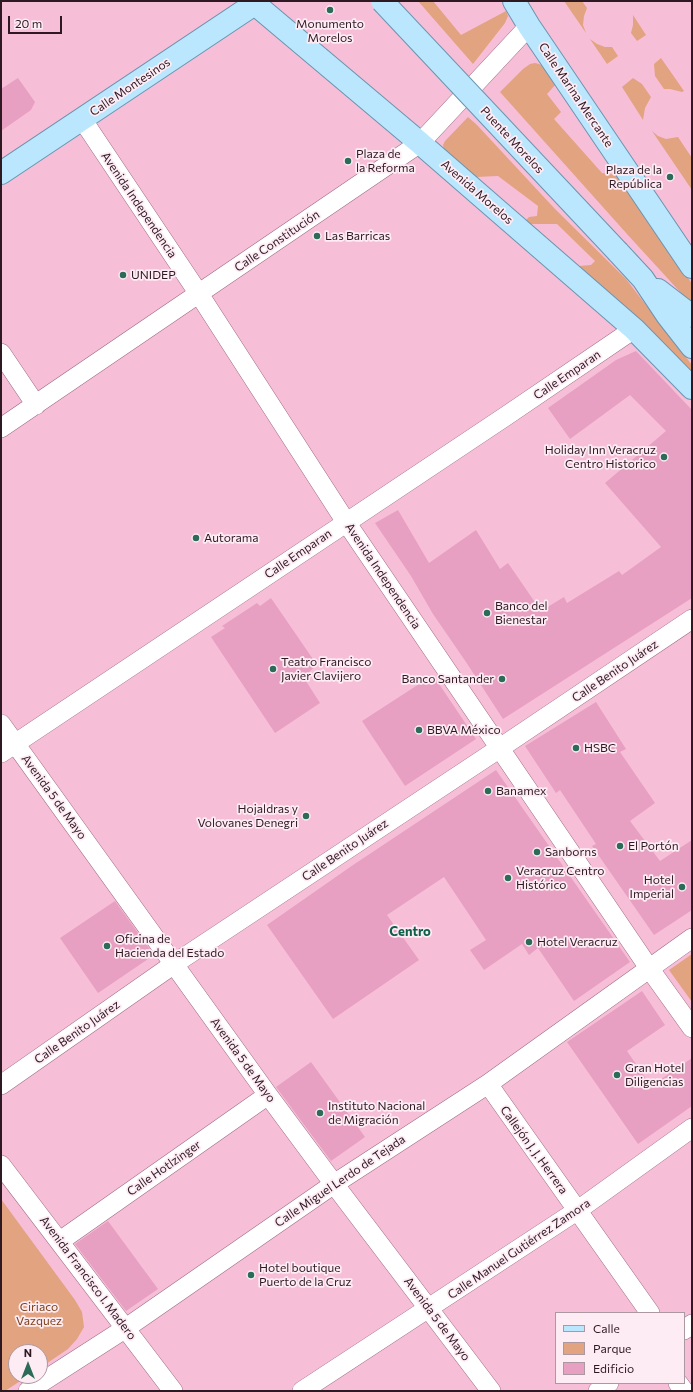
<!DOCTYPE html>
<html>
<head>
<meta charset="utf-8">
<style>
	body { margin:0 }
	#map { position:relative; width:693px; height:1392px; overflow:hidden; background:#f7bed8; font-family:Commissioner,sans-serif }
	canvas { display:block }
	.frame { position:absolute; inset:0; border:2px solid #2e1923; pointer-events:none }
	.legend { position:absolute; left:555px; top:1312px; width:130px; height:72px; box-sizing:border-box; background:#feecf4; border:1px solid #ab98a0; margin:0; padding:5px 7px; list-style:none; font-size:12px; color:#2e1923 }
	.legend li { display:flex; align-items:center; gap:8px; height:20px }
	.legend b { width:20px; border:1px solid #ab98a0 }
	.north { position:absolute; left:8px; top:1344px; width:40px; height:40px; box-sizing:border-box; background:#feecf4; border:1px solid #ab98a0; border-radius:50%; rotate:0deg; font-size:11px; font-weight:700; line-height:16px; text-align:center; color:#2e1923 }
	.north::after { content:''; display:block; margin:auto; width:14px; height:18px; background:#2c6b57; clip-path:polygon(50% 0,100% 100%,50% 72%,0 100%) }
	.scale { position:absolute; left:8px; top:16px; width:54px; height:18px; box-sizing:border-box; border:2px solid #2e1923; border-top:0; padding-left:5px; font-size:12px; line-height:14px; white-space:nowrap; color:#2e1923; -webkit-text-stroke:3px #feecf4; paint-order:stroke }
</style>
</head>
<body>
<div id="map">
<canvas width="693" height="1392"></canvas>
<div class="frame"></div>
<ul class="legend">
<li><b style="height:5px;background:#bae7fd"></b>Calle</li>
<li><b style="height:11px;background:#e2a380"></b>Parque</li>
<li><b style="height:11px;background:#e7a0c1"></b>Edificio</li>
</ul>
<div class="north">N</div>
<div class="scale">20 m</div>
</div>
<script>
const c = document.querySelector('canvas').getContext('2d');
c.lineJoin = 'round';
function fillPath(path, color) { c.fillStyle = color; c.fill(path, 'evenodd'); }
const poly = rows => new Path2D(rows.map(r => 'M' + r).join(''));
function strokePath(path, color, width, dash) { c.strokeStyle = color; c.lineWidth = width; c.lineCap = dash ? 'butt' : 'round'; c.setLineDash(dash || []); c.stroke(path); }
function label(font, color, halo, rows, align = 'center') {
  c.font = font + ' Commissioner,sans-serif'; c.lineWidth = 3.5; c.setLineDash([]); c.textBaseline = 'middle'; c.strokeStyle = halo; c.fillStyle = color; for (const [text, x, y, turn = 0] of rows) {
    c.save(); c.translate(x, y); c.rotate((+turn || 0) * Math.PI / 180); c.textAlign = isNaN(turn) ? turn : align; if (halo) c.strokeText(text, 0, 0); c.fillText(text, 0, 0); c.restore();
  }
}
const green = poly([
	[418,1,433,1,461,35,506,11,508,16,505,23,473,64],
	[564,1,582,1,587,8,584,16,583,25,586,33],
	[633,15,646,35,637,41,631,33,633,25],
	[590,39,597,44,605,47,612,47,618,56,607,64],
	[661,58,684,91,682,92,670,89,664,89,655,76,654,64],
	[535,63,539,64,549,69,557,83,547,94,561,112,554,119,602,173,617,175,630,189,692,284,692,305,627,234,500,92,523,69,530,64],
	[633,78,642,84,651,97,645,108,643,120,622,87],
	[468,117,477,125,555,209,626,279,692,365,692,378,625,306,579,266,591,265,595,261,557,224,530,224,526,220,529,217,537,216,538,206,498,176,476,177,444,150,443,145,445,141],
	[652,131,658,136,666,139,678,137,692,158,692,190],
	[692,954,692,1002,669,970],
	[1,1199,75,1300,82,1312,84,1327,77,1339,68,1349,40,1368,40,1352,16,1352,16,1376,28,1376,5,1391,1,1391]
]);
const building = poly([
	[18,78,35,102,31,110,1,131,1,89],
	[636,351,692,410,692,598,503,719,466,662,433,614,411,576,375,523,398,510,429,563,476,530,500,569,508,563,541,611,564,597,567,603,619,571,622,575,661,547,605,483,666,431,630,395,570,439,548,408,616,360],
	[271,598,317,665,309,672,311,675,304,678,320,703,275,733,211,637,225,628,222,626,257,603,260,606],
	[433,675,476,739,405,786,362,721],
	[596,702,626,749,620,752,655,803,630,821,660,861,692,840,692,910,654,935,592,846,596,844,560,790,556,793,525,746],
	[496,770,630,962,574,1001,538,948,529,955,522,944,484,970,470,950,486,940,444,877,387,915,419,960,333,1019,267,925,353,865],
	[115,901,154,955,98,993,60,938],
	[642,991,665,1025,627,1051,651,1086,692,1058,692,1106,638,1144,567,1042],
	[311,1062,365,1137,331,1161,276,1087],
	[108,1221,158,1289,126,1311,75,1244]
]);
const minor = poly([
	[82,119,199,294,346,522,649,968,692,1028],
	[1,353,36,405],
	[1,428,420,143,529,26],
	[1,724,268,1095,334,1184,491,1391],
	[1,753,506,416,634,329],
	[488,1084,650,1313],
	[1,1085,174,964,500,748,692,619],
	[1,1165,173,1391],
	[60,1241,268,1095],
	[684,1330,692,1324],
	[678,1383,684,1391],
	[28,1391,126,1328,334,1184,488,1084,692,938],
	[302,1391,578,1210,692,1128],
	[598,1391,609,1383]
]);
const major = poly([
	[514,1,529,26,692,267],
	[255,4,420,143,634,329,692,388],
	[1,173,259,1],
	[618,252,643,279,667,315,692,347],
	[658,290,692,316]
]);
const majorBridge = poly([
	[382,1,618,252]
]);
const markers = [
	[330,10,4,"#2c6b57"],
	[348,161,4,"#2c6b57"],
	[670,177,4,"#2c6b57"],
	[317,236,4,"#2c6b57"],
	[123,275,4,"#2c6b57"],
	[664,457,4,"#2c6b57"],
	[196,538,4,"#2c6b57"],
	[487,613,4,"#2c6b57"],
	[273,669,4,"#2c6b57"],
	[502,679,4,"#2c6b57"],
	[419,730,4,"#2c6b57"],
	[576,748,4,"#2c6b57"],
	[488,791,4,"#2c6b57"],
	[306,816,4,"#2c6b57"],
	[620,846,4,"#2c6b57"],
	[537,852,4,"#2c6b57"],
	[508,878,4,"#2c6b57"],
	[682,887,4,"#2c6b57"],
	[529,942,4,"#2c6b57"],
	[107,946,4,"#2c6b57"],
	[617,1075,4,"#2c6b57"],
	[320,1113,4,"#2c6b57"],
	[251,1275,4,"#2c6b57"]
];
const poiNames = [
	["Monumento",330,24,"center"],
	["Morelos",330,38,"center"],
	["Plaza de",356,154],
	["la Reforma",356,168],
	["Plaza de la",662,170,"right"],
	["República",662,184,"right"],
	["Las Barricas",325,236],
	["UNIDEP",131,275],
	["Holiday Inn Veracruz",656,450,"right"],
	["Centro Historico",656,464,"right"],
	["Autorama",204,538],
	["Banco del",495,606],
	["Bienestar",495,620],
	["Teatro Francisco",281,662],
	["Javier Clavijero",281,676],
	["Banco Santander",494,679,"right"],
	["BBVA México",427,730],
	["HSBC",584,748],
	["Banamex",496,791],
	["Hojaldras y",298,809,"right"],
	["Volovanes Denegri",298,823,"right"],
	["El Portón",628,846],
	["Sanborns",545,852],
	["Veracruz Centro",516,871],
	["Histórico",516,885],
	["Hotel",674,880,"right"],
	["Imperial",674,894,"right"],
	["Oficina de",115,939],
	["Hacienda del Estado",115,953],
	["Hotel Veracruz",537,942],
	["Gran Hotel",625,1068],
	["Diligencias",625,1082],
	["Instituto Nacional",328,1106],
	["de Migración",328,1120],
	["Hotel boutique",259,1268],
	["Puerto de la Cruz",259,1282]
];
const streetNames = [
	["Calle Montesinos",130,87,-34],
	["Calle Marina Mercante",576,95,56],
	["Puente Morelos",512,140,47],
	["Avenida Morelos",477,192,41],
	["Avenida Independencia",139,205,56],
	["Calle Constitución",277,241,-34],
	["Calle Emparan",567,375,-34],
	["Calle Emparan",298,554,-34],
	["Avenida Independencia",383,576,56],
	["Calle Benito Juárez",615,671,-34],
	["Avenida 5 de Mayo",54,797,54],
	["Calle Benito Juárez",345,850,-34],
	["Calle Benito Juárez",77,1032,-35],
	["Avenida 5 de Mayo",243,1060,54],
	["Callejón J. J. Herrera",534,1150,54],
	["Calle Hotlzinger",164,1168,-35],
	["Calle Miguel Lerdo de Tejada",340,1181,-34],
	["Calle Manuel Gutiérrez Zamora",519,1249,-34],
	["Avenida Francisco I. Madero",88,1278,53],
	["Avenida 5 de Mayo",437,1319,53]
];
const parkNames = [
	["Ciriaco",39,1307],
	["Vazquez",39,1321]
];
const neighbourhoodNames = [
	["Centro",410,932]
];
fillPath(green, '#e2a380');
fillPath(building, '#e7a0c1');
strokePath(minor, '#a06c84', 20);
strokePath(major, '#6b94af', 24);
strokePath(minor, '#fff', 19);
strokePath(major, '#bae7fd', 22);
strokePath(majorBridge, '#6b94af', 24, []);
strokePath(majorBridge, '#bae7fd', 22);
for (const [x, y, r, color] of markers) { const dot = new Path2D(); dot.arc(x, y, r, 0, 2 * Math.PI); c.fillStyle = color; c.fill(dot); strokePath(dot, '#feecf4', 1.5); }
label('12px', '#2e1923', '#feecf4', poiNames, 'left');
label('12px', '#2e1923', '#feecf4', streetNames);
label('12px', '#7e4119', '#feecf4', parkNames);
label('bold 13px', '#105f4a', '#feecf4', neighbourhoodNames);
</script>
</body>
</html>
